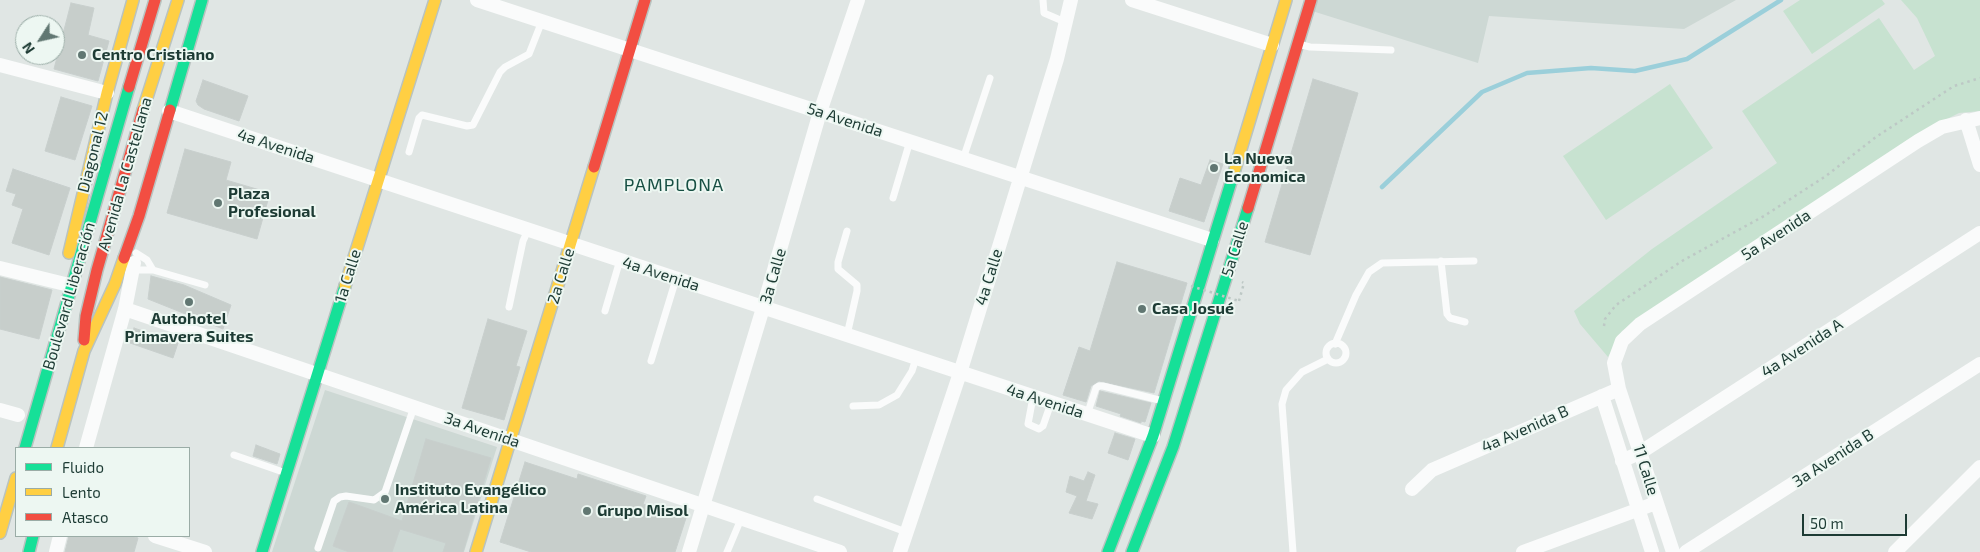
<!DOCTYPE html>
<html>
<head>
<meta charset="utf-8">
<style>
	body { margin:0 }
	#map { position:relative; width:1980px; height:552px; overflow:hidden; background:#e0e6e4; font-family:"Exo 2",sans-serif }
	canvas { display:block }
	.legend { position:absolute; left:15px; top:447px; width:175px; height:90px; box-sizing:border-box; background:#edf7f2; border:1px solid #9aaca6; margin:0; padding:6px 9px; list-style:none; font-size:15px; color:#1d3b34 }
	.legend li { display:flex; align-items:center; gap:10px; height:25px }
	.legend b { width:25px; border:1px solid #9aaca6 }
	.north { position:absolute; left:15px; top:15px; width:50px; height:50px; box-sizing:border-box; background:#edf7f2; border:1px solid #9aaca6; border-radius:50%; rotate:235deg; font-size:14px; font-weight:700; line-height:20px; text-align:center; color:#1d3b34 }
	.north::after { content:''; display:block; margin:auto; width:18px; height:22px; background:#617772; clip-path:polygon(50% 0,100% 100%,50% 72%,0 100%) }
	.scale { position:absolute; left:1802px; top:514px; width:105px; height:22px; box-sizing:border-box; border:2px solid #1d3b34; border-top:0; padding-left:6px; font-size:15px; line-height:18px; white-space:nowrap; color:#1d3b34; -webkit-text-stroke:4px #edf7f2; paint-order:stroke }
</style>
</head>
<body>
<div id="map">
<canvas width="1980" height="552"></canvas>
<ul class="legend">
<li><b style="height:6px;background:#16e098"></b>Fluido</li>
<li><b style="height:6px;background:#ffcf43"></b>Lento</li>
<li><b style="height:6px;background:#f24e42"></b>Atasco</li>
</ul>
<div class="north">N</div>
<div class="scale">50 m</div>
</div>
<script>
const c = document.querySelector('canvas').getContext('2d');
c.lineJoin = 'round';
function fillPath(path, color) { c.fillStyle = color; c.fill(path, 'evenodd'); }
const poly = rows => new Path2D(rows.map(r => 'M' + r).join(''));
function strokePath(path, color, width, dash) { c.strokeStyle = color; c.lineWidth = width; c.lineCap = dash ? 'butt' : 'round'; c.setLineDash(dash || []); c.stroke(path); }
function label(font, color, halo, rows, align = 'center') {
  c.font = font + ' "Exo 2",sans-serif'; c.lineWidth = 4; c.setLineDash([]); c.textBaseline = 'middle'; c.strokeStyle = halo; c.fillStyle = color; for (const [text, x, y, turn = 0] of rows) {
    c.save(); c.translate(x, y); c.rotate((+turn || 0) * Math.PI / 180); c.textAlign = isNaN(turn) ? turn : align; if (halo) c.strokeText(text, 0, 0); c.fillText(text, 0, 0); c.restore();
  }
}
const built = poly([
	[1312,0,1736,0,1684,29,1489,16,1478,63,1309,10],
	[325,390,497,447,464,552,272,552]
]);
const green = poly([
	[1800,0,1882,0,1885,4,1812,54,1783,11],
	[1901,0,1980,0,1980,111,1959,113,1915,135,1622,331,1608,357,1580,324,1574,311,1652,249,1777,163,1742,111,1879,18,1914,70,1935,56,1917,18],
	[1670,84,1713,148,1606,220,1563,156]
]);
const stream = poly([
	[1382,187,1482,92,1527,73,1591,68,1635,71,1687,59,1781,0]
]);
const building = poly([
	[71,3,94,8,88,35,109,41,98,81,54,69,71,3],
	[1313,79,1358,93,1310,255,1265,242,1313,79],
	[203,80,248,96,239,121,204,109,198,105,196,101,203,80],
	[61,97,92,106,75,160,45,151,61,97],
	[185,149,231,162,226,180,270,193,257,239,167,213,185,149],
	[1210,160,1223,164,1204,222,1169,211,1180,178,1201,185,1210,160],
	[13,169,70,188,49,255,12,243,23,209,12,205,16,194,6,191,13,169],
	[1117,262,1187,283,1154,393,1099,381,1091,386,1086,402,1063,395,1079,347,1090,351,1117,262],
	[151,276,184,285,231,305,223,329,148,299,151,276],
	[0,277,52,290,39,339,0,329,0,277],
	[488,319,527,331,516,366,520,367,504,420,462,408,488,319],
	[134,328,178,343,173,358,130,343,134,328],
	[1100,391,1151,403,1145,422,1141,421,1141,423,1120,416,1121,414,1096,406,1100,391],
	[1115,433,1135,439,1128,460,1108,453,1115,433],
	[426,439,491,458,463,552,443,552,446,543,400,529,392,552,349,552,333,546,349,502,402,521,426,439],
	[256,445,280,454,277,464,253,456,256,445],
	[525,462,577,479,578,474,646,496,643,504,686,518,675,552,531,552,500,542,525,462],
	[1088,472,1095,475,1086,501,1098,504,1092,519,1069,513,1077,496,1066,492,1070,476,1084,481,1088,472],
	[69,536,131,536,138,538,134,552,65,552,69,536]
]);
const path = poly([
	[1239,301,1244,283,1242,282],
	[1604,326,1605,319,1616,305,1682,261,1764,216,1826,176,1876,137,1954,86,1980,78]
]);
const lane = poly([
	[1043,0,1044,13,1065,22],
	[1298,44,1310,47,1391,50],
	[409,152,419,118,422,115,467,126,473,125,500,72,505,67,529,54,542,21],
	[963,159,990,78],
	[893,198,910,141],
	[136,253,147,260,153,270,205,285],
	[1441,261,1447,314,1450,318,1465,322],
	[132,270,153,270],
	[509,307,523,241,528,230],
	[605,311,620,260],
	[847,335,857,291,857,285,838,269,838,262,847,231],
	'1326 353a10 10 0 1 1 20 0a10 10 0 1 1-20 0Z',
	[1335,344,1356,295,1369,272,1382,263,1474,261],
	[651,361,676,279],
	[1033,397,1028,424,1039,429,1043,426,1051,403],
	[853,406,879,405,897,395,912,371,916,358],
	[1087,415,1096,388,1099,386,1103,386,1163,401],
	[234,455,286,473],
	[817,499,906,532],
	[318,548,334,501,340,497,346,496,374,500,385,492,414,407],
	[727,552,741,519],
	[1293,552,1282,404,1286,390,1302,372,1328,359]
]);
const street = poly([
	[477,0,1212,240],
	[1132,0,1272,45],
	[0,65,107,93],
	[169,111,1153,436],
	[1966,120,1980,165],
	[0,268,65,284],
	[125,309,840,552],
	[1602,396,1652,552],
	[0,410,18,415],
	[86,448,125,309,134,263],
	[1622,461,1641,452,1980,233],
	[1412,489,1432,470,1619,389],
	[155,536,205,552],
	[56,552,60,536],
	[689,552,763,308,820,112,858,0],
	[900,552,960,373,1057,59,1071,0],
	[1523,552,1656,503],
	[1673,552,1619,389,1614,363,1622,341,1640,324,1918,141,1942,127,1980,118],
	[1686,552,1980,364],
	[1895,552,1980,467]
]);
const fast = poly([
	[170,110,202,0],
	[25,448,129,87],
	[29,552,33,536],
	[262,552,345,286],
	[1108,552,1153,436,1235,169],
	[1132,552,1173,447,1248,208]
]);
const slow = poly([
	[143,110,178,0],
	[1235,169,1286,0],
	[69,253,107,93,133,0],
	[345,286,435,0],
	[57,448,84,351,115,284,124,258],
	[0,533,16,478],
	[476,552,594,167]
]);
const jam = poly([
	[129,87,155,0],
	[594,167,645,0],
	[1248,208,1311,0],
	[124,258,139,216,170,110],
	[84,340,86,316,97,270,143,110]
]);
const pathBridge = poly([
	[1191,286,1239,301]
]);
const markers = [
	[82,55,5,"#617772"],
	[1214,168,5,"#617772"],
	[218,203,5,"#617772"],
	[189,302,5,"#617772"],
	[1142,309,5,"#617772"],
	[385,499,5,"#617772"],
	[587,511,5,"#617772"]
];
const poiNames = [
	["Centro Cristiano",92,55],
	["La Nueva",1224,159],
	["Economica",1224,177],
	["Plaza",228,194],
	["Profesional",228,212],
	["Casa Josué",1152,309],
	["Autohotel",189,319,"center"],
	["Primavera Suites",189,337,"center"],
	["Instituto Evangélico",395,490],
	["América Latina",395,508],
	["Grupo Misol",597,511]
];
const streetNames = [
	["5a Avenida",845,120,18],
	["4a Avenida",276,146,18],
	["Diagonal 12",93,152,-76],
	["Avenida La Castellana",125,174,-74],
	["5a Avenida",1776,235,-33],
	["5a Calle",1235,249,-73],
	["4a Avenida",661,274,18],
	["1a Calle",348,276,-73],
	["2a Calle",561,276,-73],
	["3a Calle",773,276,-74],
	["4a Calle",989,277,-73],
	["Boulevard Liberación",69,296,-74],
	["4a Avenida A",1802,348,-33],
	["4a Avenida",1045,401,18],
	["4a Avenida B",1525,429,-24],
	["3a Avenida",482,430,19],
	["3a Avenida B",1833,458,-33],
	["11 Calle",1646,470,73]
];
const neighbourhoodNames = [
	["PAMPLONA",674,185]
];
fillPath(built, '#cdd8d4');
fillPath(green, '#c7e2d0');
strokePath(stream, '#9bcfda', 4.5);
fillPath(building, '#c7cecb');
strokePath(building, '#c8cfcd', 1);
strokePath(fast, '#b9c3c0', 14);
strokePath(slow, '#b9c3c0', 14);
strokePath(jam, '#b9c3c0', 14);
strokePath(path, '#bdc8c5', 2.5, [2.5, 4]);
strokePath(lane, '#fafbfb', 7);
strokePath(street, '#fafbfb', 14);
strokePath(fast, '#16e098', 11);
strokePath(slow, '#ffcf43', 11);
strokePath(jam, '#f24e42', 11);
strokePath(pathBridge, '#bdc8c5', 2.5, [2.5, 4]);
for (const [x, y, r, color] of markers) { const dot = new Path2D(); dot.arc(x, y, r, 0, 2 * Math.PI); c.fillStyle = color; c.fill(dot); strokePath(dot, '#edf7f2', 2); }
label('bold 16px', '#1d3b34', '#edf7f2', poiNames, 'left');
label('16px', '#1d3b34', '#edf7f2', streetNames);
c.letterSpacing = '1px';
label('18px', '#174f43', '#edf7f2', neighbourhoodNames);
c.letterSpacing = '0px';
</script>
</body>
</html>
